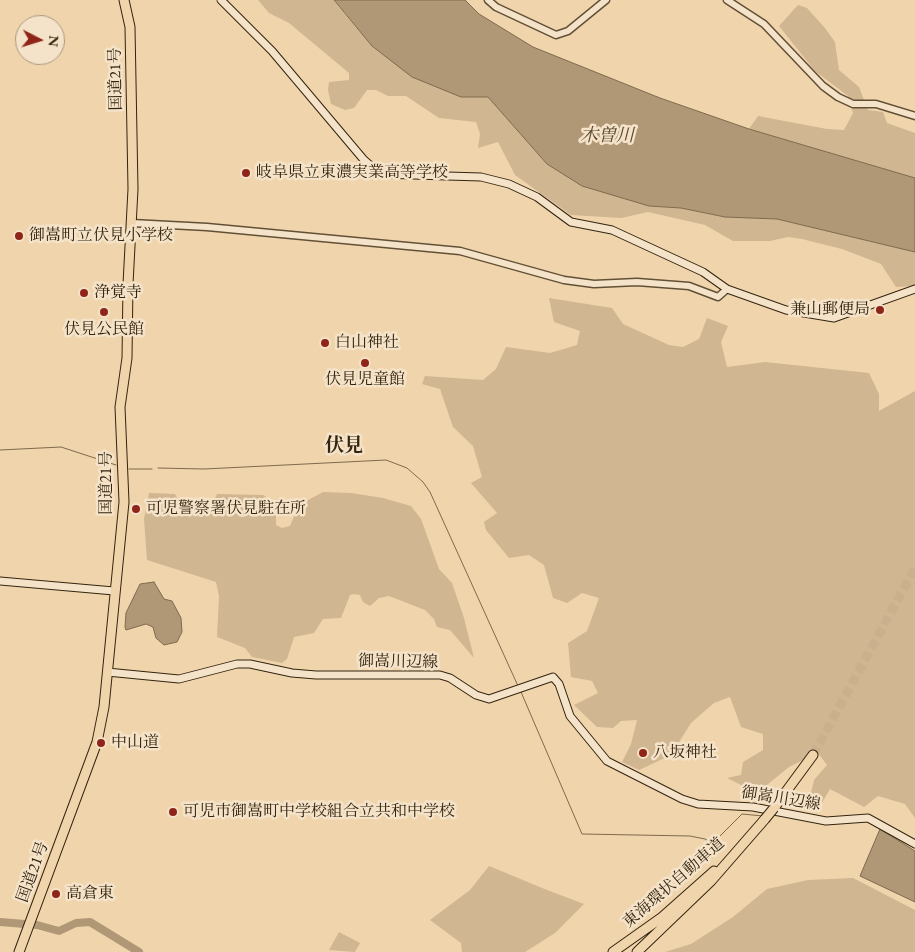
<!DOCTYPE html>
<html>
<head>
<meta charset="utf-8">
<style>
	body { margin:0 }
	#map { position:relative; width:915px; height:952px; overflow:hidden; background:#f0d4ac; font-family:"EB Garamond",serif }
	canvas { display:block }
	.north { position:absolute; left:15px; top:15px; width:50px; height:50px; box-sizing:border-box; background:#f5e3c9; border:1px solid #a7977f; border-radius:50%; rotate:95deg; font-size:14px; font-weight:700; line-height:20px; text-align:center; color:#33240f }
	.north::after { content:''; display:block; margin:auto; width:18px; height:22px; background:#8f2418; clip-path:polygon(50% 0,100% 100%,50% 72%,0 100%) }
</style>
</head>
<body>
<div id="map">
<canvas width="915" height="952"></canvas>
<div class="north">N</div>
</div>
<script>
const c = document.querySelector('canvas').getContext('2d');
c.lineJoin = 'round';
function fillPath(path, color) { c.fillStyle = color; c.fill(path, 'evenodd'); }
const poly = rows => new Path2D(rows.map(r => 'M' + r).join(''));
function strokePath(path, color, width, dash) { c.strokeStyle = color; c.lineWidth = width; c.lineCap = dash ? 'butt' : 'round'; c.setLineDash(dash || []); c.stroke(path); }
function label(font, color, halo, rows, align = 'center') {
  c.font = font + ' "EB Garamond","Noto Serif JP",serif'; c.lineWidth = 5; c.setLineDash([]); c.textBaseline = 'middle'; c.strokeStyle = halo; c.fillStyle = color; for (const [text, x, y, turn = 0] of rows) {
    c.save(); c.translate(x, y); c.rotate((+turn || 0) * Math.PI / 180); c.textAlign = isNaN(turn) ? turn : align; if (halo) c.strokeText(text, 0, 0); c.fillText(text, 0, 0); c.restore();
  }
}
const green = poly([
	[258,0,333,0,372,46,461,97,488,97,547,164,649,206,681,208,725,217,777,219,915,252,915,286,896,287,881,264,842,249,802,239,788,237,770,241,733,241,705,225,648,212,621,218,571,215,515,175,498,142,478,148,480,134,476,122,439,118,406,96,388,96,376,90,367,90,354,108,345,110,331,104,328,90,329,82,349,80,349,73,289,23,269,13],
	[798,5,807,8,825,28,835,42,839,70,859,87,868,110,883,112,887,123,915,133,915,178,749,129,758,116,827,129,844,130,853,113,848,96,815,71,779,26],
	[549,298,612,308,623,324,669,345,683,347,699,339,707,318,728,326,721,342,727,367,765,362,869,373,879,394,879,411,915,391,915,818,905,804,878,796,864,807,830,789,817,811,808,806,814,780,827,765,818,753,789,767,757,793,727,778,741,775,743,762,763,750,763,734,741,727,730,697,714,703,691,723,671,755,639,770,622,762,631,744,637,720,621,721,613,728,597,727,574,705,598,693,592,681,571,677,568,643,587,631,599,598,582,593,567,603,553,598,544,565,529,555,509,558,486,530,484,522,497,513,471,483,482,477,473,446,453,427,440,389,422,384,425,376,483,380,496,369,506,347,550,353,577,345,580,331,554,322],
	[323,492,351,493,383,498,411,506,421,519,439,569,452,583,464,618,474,658,450,630,437,627,434,619,425,610,389,596,379,598,370,606,363,602,360,595,354,594,350,595,341,618,323,619,314,633,294,637,287,659,282,663,252,657,245,648,217,637,219,596,216,582,147,560,144,519,149,493,175,494,186,515,210,511,217,494,263,495,276,503,276,525,282,528,290,526,299,505],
	[489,866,547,890,584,904,555,933,525,952,462,952,461,943,430,920,470,890],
	[853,878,915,910,915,952,665,952,691,944,733,917,767,889,808,880],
	[339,932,360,943,355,952,329,950]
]);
const water = poly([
	[334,0,465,0,479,14,533,47,660,98,749,129,915,178,915,252,777,219,725,217,681,208,649,206,582,186,547,164,488,97,461,97,412,77,372,46,334,0],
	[154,582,164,599,172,601,181,618,182,632,177,642,164,645,156,638,153,627,146,624,126,630,125,627,126,613,140,584,154,582],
	[880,829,915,851,915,902,860,876,880,829]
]);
const stream = poly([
	[0,450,61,447,116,465],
	[158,468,204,469,386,460,407,468,423,482,430,492,518,686],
	[129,469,152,469],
	[521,692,582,834,690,836,705,839,713,843,742,814,763,816]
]);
const river = poly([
	[0,922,37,925,59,931,76,923,90,922,139,952]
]);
const motorwayTunnel = poly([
	[813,755,915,568]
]);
const tertiary = poly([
	[488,0,496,7,556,35,568,31,606,0],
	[727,0,764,24,823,86,838,97,853,104,876,104,915,116],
	[132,223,207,227,460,251,564,280,594,284,637,282,689,286,718,297,727,289]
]);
const secondary = poly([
	[221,0,272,51,364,160,380,174,481,177,509,184,537,197,571,222,612,230,703,272,727,289,786,310,834,318,915,289],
	[0,581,114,591],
	[107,672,179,679,237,664,250,664,292,673,316,675,440,675,450,678,476,695,489,699,553,677,559,684,570,716,607,761,682,799,698,804,753,807,826,821,868,818,915,844]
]);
const trunk = poly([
	[19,952,97,742,104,707,124,502,120,407,127,358,128,284,133,189,130,27,124,0]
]);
const motorway = poly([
	[774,808,813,755],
	[613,952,661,918,714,871],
	[637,952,711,881,765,819]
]);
const motorwayBridge = poly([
	[765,819,774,808]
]);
const markers = [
	[246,173,5,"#8f2418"],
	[19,236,5,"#8f2418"],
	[84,293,5,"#8f2418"],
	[880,310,5,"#8f2418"],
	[104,312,5,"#8f2418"],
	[325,343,5,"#8f2418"],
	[365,363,5,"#8f2418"],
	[136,509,5,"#8f2418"],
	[101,743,5,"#8f2418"],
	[643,753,5,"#8f2418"],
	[173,812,5,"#8f2418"],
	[56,894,5,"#8f2418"]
];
const streetNames = [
	["国道21号",116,79,-91],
	["国道21号",107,483,-90],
	["御嵩川辺線",398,662,1],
	["御嵩川辺線",781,799,9],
	["国道21号",33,872,-70],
	["東海環状自動車道",674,883,-41]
];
const poiNames = [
	["岐阜県立東濃実業高等学校",256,173],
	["御嵩町立伏見小学校",29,236],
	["浄覚寺",94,293],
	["兼山郵便局",870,310,"right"],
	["伏見公民館",104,330,"center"],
	["白山神社",335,343],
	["伏見児童館",365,380,"center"],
	["可児警察署伏見駐在所",146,509],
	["中山道",111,743],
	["八坂神社",653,753],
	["可児市御嵩町中学校組合立共和中学校",183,812],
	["高倉東",66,894]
];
const waterNames = [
	["木曽川",607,136]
];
const quarterNames = [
	["伏見",344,446]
];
fillPath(green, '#d0b691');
fillPath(water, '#b09877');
strokePath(water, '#7e6a4d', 1);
strokePath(stream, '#7e6a4d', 1);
strokePath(river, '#b09877', 8);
strokePath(motorwayTunnel, '#cab18d', 9, [9, 4.5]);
strokePath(tertiary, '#625036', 9);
strokePath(secondary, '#33240f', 9);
strokePath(trunk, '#33240f', 11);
strokePath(motorway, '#33240f', 11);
strokePath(tertiary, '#f5e3c9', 6);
strokePath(secondary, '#f5e3c9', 7);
strokePath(trunk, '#f0d4ac', 9);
strokePath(motorway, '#f0d4ac', 9);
strokePath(motorwayBridge, '#33240f', 11, []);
strokePath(motorwayBridge, '#f0d4ac', 9);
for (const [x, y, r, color] of markers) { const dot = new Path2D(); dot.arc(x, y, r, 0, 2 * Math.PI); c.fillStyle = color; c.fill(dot); strokePath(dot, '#f5e3c9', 2); }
label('16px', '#33240f', '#f5e3c9', streetNames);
label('16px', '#33240f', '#f5e3c9', poiNames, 'left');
label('italic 18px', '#58472e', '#f5e3c9', waterNames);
label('bold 19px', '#33240f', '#f5e3c9', quarterNames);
</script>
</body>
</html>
